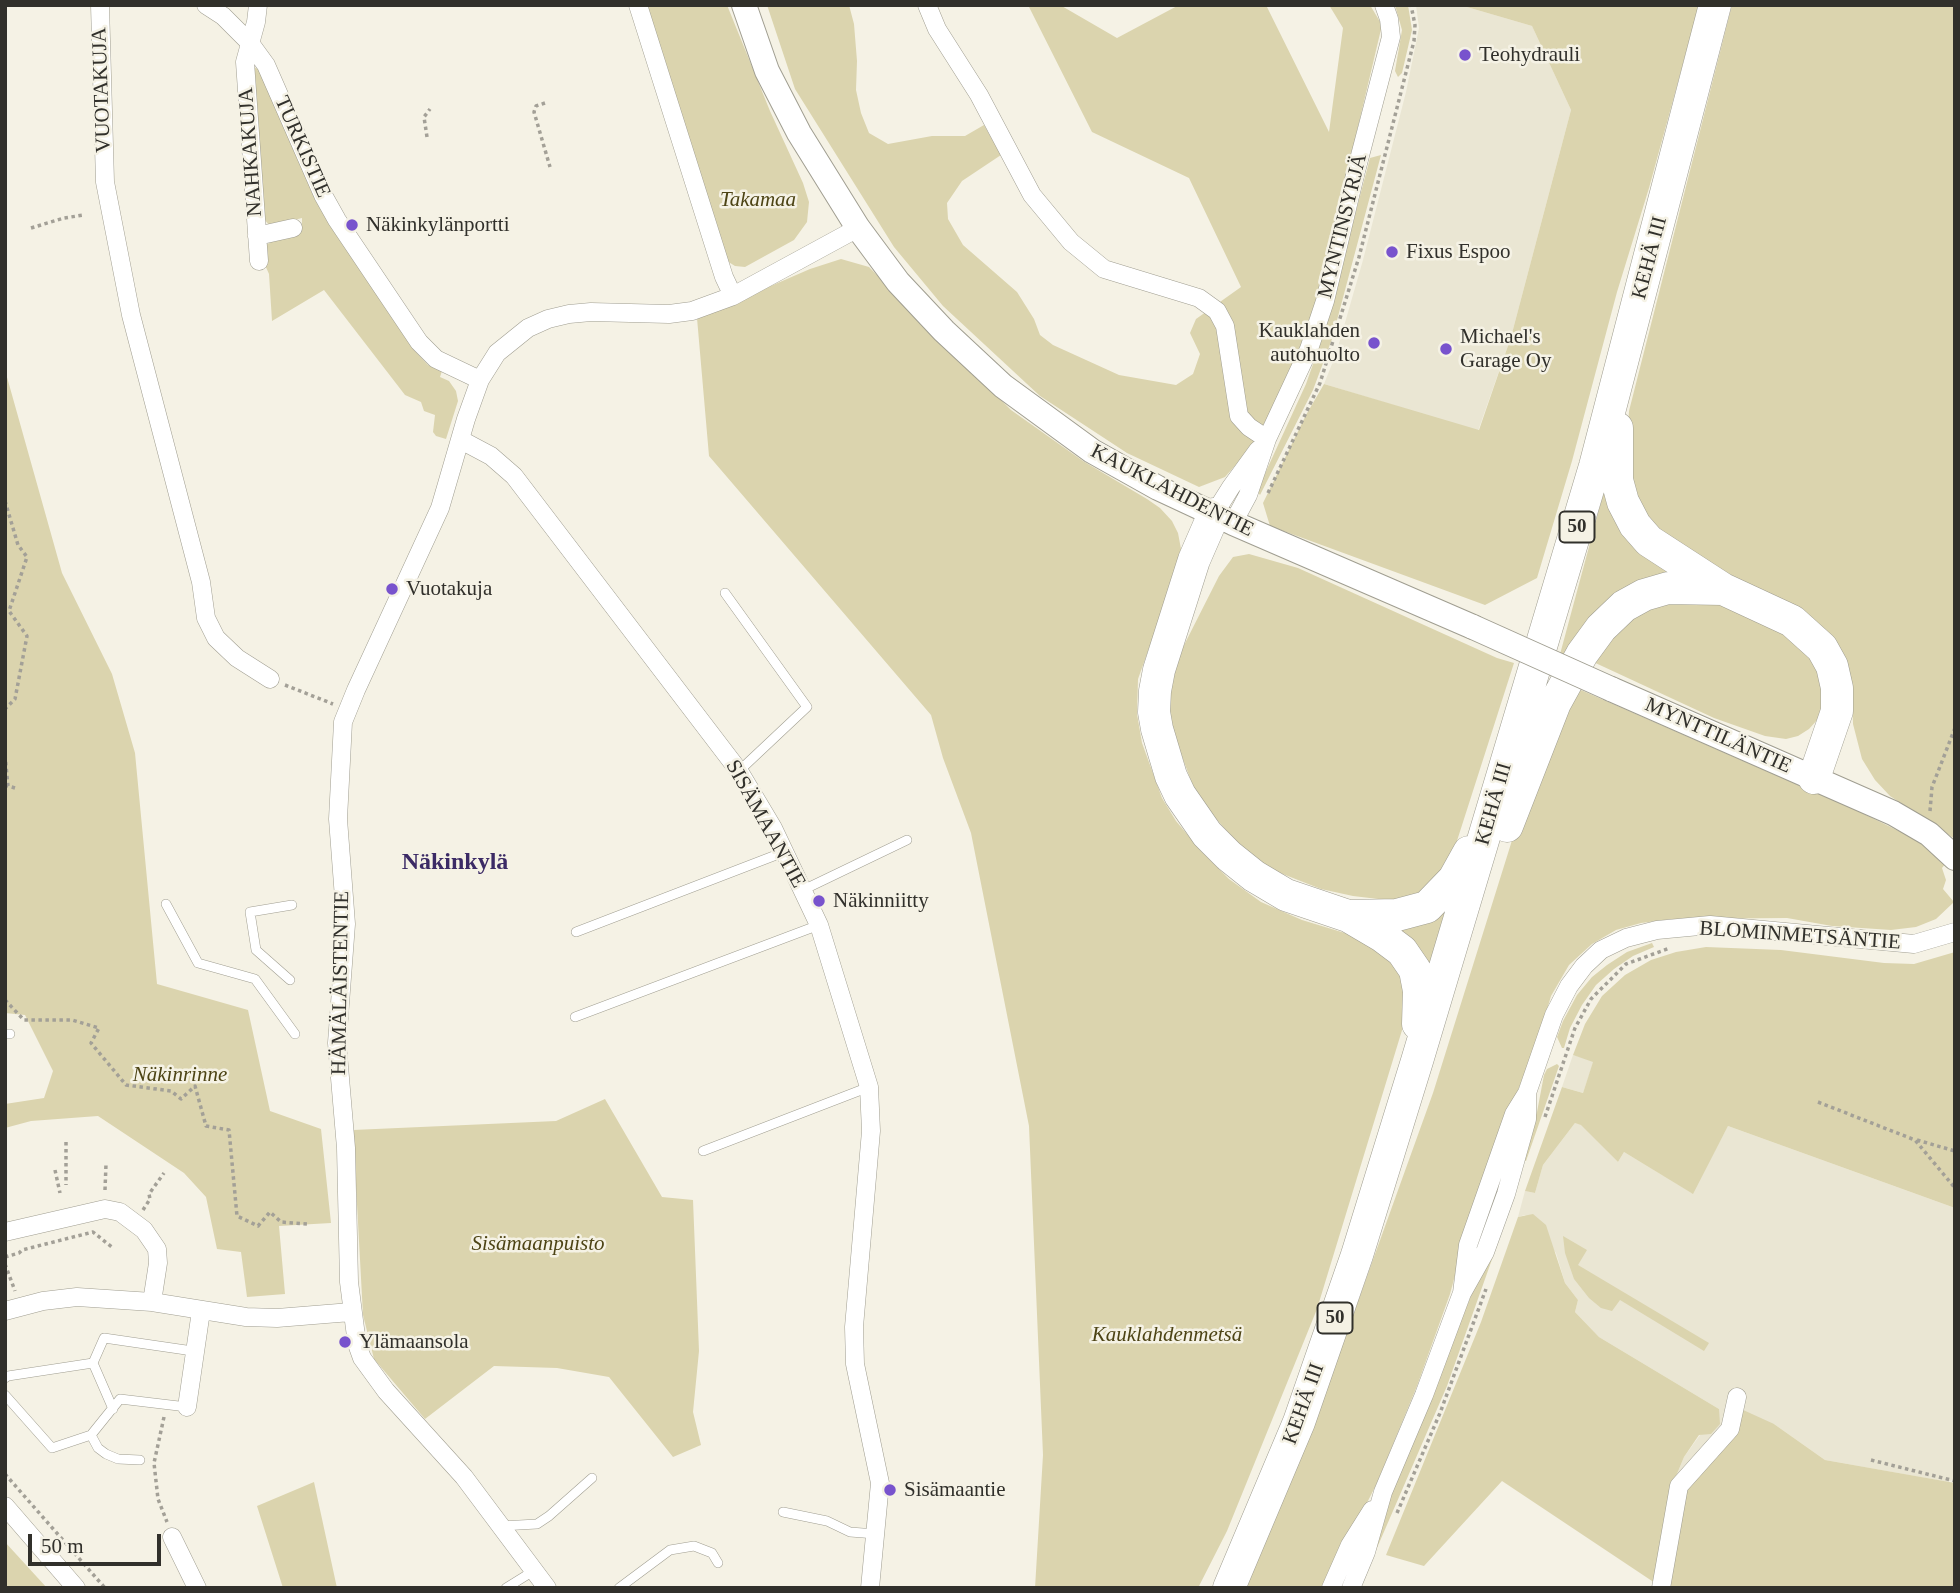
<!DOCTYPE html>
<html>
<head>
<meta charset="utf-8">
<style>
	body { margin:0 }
	#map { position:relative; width:1960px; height:1593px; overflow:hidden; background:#f5f2e5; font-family:"Times New Roman",serif }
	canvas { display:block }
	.frame { position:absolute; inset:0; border:7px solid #31302b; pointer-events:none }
	.scale { position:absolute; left:28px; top:1534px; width:133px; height:32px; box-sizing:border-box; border:4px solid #31302b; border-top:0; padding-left:9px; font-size:21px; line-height:24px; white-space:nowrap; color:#31302b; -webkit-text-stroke:5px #f5f2e5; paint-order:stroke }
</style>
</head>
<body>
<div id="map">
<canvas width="1960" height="1593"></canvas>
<div class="frame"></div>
<div class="scale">50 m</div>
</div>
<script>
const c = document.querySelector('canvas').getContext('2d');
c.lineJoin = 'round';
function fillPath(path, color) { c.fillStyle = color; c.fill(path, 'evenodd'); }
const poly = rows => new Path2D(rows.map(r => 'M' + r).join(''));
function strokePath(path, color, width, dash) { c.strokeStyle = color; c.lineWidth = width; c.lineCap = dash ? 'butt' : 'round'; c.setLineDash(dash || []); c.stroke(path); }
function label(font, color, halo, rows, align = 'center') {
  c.font = font + ' "Times New Roman",serif'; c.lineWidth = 5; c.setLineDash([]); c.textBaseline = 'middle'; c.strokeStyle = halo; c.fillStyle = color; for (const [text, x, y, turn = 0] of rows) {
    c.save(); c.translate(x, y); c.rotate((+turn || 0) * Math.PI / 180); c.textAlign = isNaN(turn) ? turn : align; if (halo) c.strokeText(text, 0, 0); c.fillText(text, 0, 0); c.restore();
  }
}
const built = poly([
	[1416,5,1460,5,1532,26,1571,110,1511,337,1478,431,1324,384,1336,354,1363,260,1406,92,1419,28],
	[1573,1055,1594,1061,1583,1093,1562,1087],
	[1575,1123,1581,1124,1618,1162,1624,1152,1692,1193,1728,1126,1955,1208,1955,1478,1948,1482,1825,1460,1774,1424,1672,1486,1684,1457,1719,1409,1599,1337,1575,1312,1578,1300,1565,1283,1556,1253,1525,1215,1518,1217,1525,1191,1535,1193,1543,1165]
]);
const green = poly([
	[645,5,727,5,770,111,803,183,809,202,807,222,794,240,745,267,735,266,727,261],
	[767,5,849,5,854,24,857,61,856,90,861,113,869,133,888,144,932,136,965,136,984,125,1001,155,962,181,947,203,948,219,963,245,1017,292,1034,319,1040,335,1053,345,1119,375,1176,385,1193,374,1200,354,1190,333,1196,319,1241,287,1189,178,1092,132,1028,5,1060,5,1117,38,1179,5,1266,5,1329,132,1343,28,1329,5,1370,5,1382,25,1319,292,1288,383,1248,451,1225,477,1199,487,1127,453,1040,396,943,306,894,247,795,89],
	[1395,5,1408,5,1412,30,1402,73,1398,77,1395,71,1402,30],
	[1460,5,1699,5,1649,188,1617,292,1572,461,1537,578,1485,605,1270,526,1263,503,1306,415,1324,384,1479,430,1511,337,1571,110,1532,26],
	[1732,5,1955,5,1955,839,1890,796,1875,780,1862,759,1853,724,1852,687,1839,645,1797,609,1697,558,1641,515,1625,466,1629,411],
	[252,66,258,69,273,99,316,201,333,230,414,350,428,365,442,371,440,377,449,381,456,391,458,401,446,439,436,436,433,432,435,415,424,411,421,402,405,395,324,290,272,321,269,274,265,265,266,245,276,239,302,231,302,218,270,226,263,218],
	[1381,155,1332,339,1313,390,1260,495,1257,491,1306,384,1324,333,1370,158],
	[841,259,869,267,1011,410,1083,461,1147,499,1160,508,1172,521,1178,533,1181,549,1178,567,1138,679,1137,714,1142,743,1162,798,1176,821,1202,852,1229,879,1261,902,1302,920,1358,937,1391,961,1403,979,1410,1004,1317,1309,1227,1531,1198,1588,1035,1588,1043,1455,1029,1126,971,833,943,758,931,715,709,456,697,318,810,269],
	[5,370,62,573,112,674,135,753,157,984,248,1010,270,1111,321,1129,331,1223,279,1226,285,1294,247,1297,241,1252,217,1249,206,1197,184,1173,98,1116,31,1121,5,1128,5,1104,44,1098,53,1071,25,1015,5,1013],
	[1607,480,1672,567,1671,578,1552,684],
	[1249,554,1298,568,1497,658,1514,663,1455,847,1438,878,1414,897,1395,901,1353,896,1321,889,1270,869,1240,846,1197,797,1166,713,1177,659,1219,576,1233,557],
	[1660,601,1712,601,1774,627,1808,653,1817,669,1822,685,1823,705,1818,719,1809,729,1798,736,1786,739,1765,736,1714,718,1589,660,1606,635],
	[1574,687,1858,811,1915,839,1942,857,1946,863,1942,868,1946,880,1943,889,1954,902,1936,919,1916,927,1891,930,1832,926,1787,918,1672,919,1641,923,1616,930,1592,944,1569,965,1551,996,1538,1040,1499,1138,1464,1242,1450,1294,1417,1386,1377,1483,1324,1588,1246,1588,1320,1407,1433,1093,1514,834],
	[1447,905,1428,970,1397,932],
	[1652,943,1654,947,1633,956,1614,969,1596,985,1582,1005,1570,1028,1564,1048,1562,1048,1557,1037,1563,1021,1577,995,1592,977,1607,965,1627,952],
	[1706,947,1781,950,1884,963,1914,964,1955,952,1955,1208,1728,1126,1693,1194,1624,1152,1618,1162,1581,1125,1575,1123,1543,1165,1535,1193,1525,1191,1562,1087,1583,1093,1593,1062,1573,1055,1585,1024,1602,996,1625,975,1651,960,1676,952],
	[1557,1064,1559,1066,1526,1161,1521,1160,1537,1112,1544,1075,1547,1069],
	[605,1099,662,1197,693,1200,699,1351,693,1412,701,1445,673,1457,609,1377,557,1368,494,1366,425,1419,374,1359,363,1315,353,1130,556,1121],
	[1533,1214,1546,1225,1565,1283,1578,1300,1575,1312,1599,1337,1719,1409,1720,1424,1711,1434,1699,1435,1684,1457,1672,1486,1655,1583,1502,1481,1424,1566,1386,1555,1481,1322,1518,1217],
	[1497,1231,1501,1234,1447,1386,1364,1578,1390,1497],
	[1563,1236,1587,1250,1578,1265,1709,1343,1704,1351,1620,1300,1612,1311,1601,1308,1589,1298,1574,1279,1565,1253],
	[1741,1409,1774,1424,1825,1460,1955,1483,1955,1588,1664,1588,1686,1484],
	[314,1482,337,1588,283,1588,257,1506],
	[5,1542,47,1588,5,1588]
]);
const path = poly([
	[545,103,536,106,534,112,550,167],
	[427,137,424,117,430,109],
	[31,228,64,218,84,215],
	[1268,493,1320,383,1359,257,1414,41,1415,25,1411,5],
	[5,501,18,545,27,557,9,611,27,636,15,699,5,709],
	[285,685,333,704],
	[5,755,8,786],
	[5,785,15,788],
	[1930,811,1932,787,1955,728],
	[5,1000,24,1020,72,1020,99,1028,91,1043,126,1085,171,1091,181,1099,195,1086,206,1126,229,1130,237,1216,258,1226,270,1212,281,1222,307,1224],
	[1818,1102,1915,1140,1955,1188],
	[1545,1117,1575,1028,1591,999,1626,964,1670,948],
	[1917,1140,1955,1151],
	[66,1142,66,1185],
	[55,1170,60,1193],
	[105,1190,106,1164],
	[143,1210,150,1199,149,1194,164,1173],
	[5,1257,19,1253,22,1250,93,1232,113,1248],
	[5,1264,15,1291],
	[164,1417,154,1463,158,1499,167,1522],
	[1871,1460,1955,1481],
	[5,1474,105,1588],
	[1397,1513,1440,1413,1486,1289]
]);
const lane = poly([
	[725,593,807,707,739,771],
	[803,890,907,840],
	[166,904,198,963,255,979,295,1034],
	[576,932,784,852],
	[290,980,256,950,250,912,292,905],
	[575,1017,819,925],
	[5,1034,10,1034],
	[703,1151,869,1087],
	[93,1363,113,1409],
	[5,1378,8,1376,93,1363,104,1338,186,1350],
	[5,1395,52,1448,91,1435,120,1399,187,1407],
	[91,1435,98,1448,106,1454,118,1459,140,1460],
	[783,1512,827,1521,850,1532,876,1534],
	[501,1526,537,1524,549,1516,592,1478],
	[506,1588,535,1570],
	[619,1588,670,1550,694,1546,712,1553,718,1563]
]);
const street = poly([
	[100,5,105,182,131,315,201,582,206,618,216,638,237,658,270,679],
	[206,5,223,16,250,43,266,65,323,195,337,220,419,342,436,359,480,380],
	[258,5,256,22,245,62,259,261],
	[638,5,724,277,733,296],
	[927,5,937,29,979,95,1032,195,1071,242,1104,269,1199,298,1217,311,1225,326,1239,416,1249,427,1267,439],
	[257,236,293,228],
	[461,440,491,456,514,476,739,771,773,828,819,925,869,1087,871,1131,854,1327,855,1364,880,1483,870,1588],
	[1214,514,1231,487,1258,450],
	[1233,523,1248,495,1267,439,1309,349,1325,301,1356,171,1391,37,1389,19,1384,5],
	[5,1232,105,1209,120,1212,144,1230,157,1249,158,1263,152,1302],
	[1462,1293,1468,1245,1514,1114,1527,1093,1554,1015,1569,986,1584,966,1601,950,1626,938,1657,930,1710,925,1914,944,1955,932],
	[5,1311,43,1301,77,1297,152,1302,246,1317,277,1318,351,1312],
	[187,1407,201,1311],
	[5,1506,76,1588],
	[172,1537,197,1588],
	[547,1588,464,1477,386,1391,362,1358,357,1344,349,1282,346,1148,337,1043,346,924,338,819,343,722,356,690,440,508,466,419,480,380,497,353,528,328,548,319,569,314,591,312,669,314,692,311,733,296,858,228],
	[1331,1588,1350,1545,1372,1510],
	[1351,1588,1366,1552,1383,1492,1424,1395,1462,1293,1485,1252,1506,1194,1527,1119,1527,1093],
	[1661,1588,1679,1486,1730,1429,1737,1397]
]);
const secondary = poly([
	[744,5,767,71,799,133,858,228,898,282,944,331,1003,386,1092,451,1158,488,1233,523,1473,627],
	[1611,689,1893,813,1929,834,1955,858]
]);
const highway = poly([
	[1617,428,1617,480,1623,502,1635,525,1649,541,1723,589,1792,621,1822,648,1832,666,1837,688,1837,711,1814,778],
	[1214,514,1194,560,1159,670,1155,691,1154,712,1157,729,1171,776,1180,795,1207,834,1229,856,1254,876,1286,895,1348,916,1382,936,1402,951,1415,970,1419,991,1418,1024],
	[1507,826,1555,703,1582,654,1601,628,1624,606,1644,595,1668,588,1723,589],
	[1348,916,1397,915,1427,907,1454,879,1469,852],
	[1229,1588,1299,1422,1357,1255,1417,1061,1595,466,1715,5]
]);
const secondaryBridge = poly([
	[1473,627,1611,689]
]);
const markers = [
	[1465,55,7,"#7853cd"],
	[352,225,7,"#7853cd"],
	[1392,252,7,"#7853cd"],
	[1374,343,7,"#7853cd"],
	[1446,349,7,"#7853cd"],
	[392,589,7,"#7853cd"],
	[819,901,7,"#7853cd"],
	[345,1342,7,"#7853cd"],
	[890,1490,7,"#7853cd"]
];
const shields = [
	[1577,527,35],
	[1335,1318,35]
];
const shieldNames = [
	["50",1577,527],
	["50",1335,1318]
];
const poiNames = [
	["Teohydrauli",1479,55],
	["Näkinkylänportti",366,225],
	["Fixus Espoo",1406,252],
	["Kauklahden",1360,331,"right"],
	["autohuolto",1360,355,"right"],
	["Michael's",1460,337],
	["Garage Oy",1460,361],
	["Vuotakuja",406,589],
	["Näkinniitty",833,901],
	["Ylämaansola",359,1342],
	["Sisämaantie",904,1490]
];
const streetNames = [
	["VUOTAKUJA",102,90,-92],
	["TURKISTIE",302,147,66],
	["NAHKAKUJA",251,152,-94],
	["MYNTINSYRJÄ",1343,226,-76],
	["KEHÄ III",1650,258,-75],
	["KAUKLAHDENTIE",1172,491,27],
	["MYNTTILÄNTIE",1718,736,24],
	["KEHÄ III",1494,804,-74],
	["SISÄMAANTIE",765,824,61],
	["BLOMINMETSÄNTIE",1800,936,4],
	["HÄMÄLÄISTENTIE",341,983,-89],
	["KEHÄ III",1304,1404,-70]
];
const parkNames = [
	["Takamaa",758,200],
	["Näkinrinne",180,1075],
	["Sisämaanpuisto",538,1244],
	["Kauklahdenmetsä",1167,1335]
];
const quarterNames = [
	["Näkinkylä",455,863]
];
fillPath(built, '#eae6d3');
fillPath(green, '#dbd4ae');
strokePath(lane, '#a09e91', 10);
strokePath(street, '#a09e91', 19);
strokePath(secondary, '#a09e91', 26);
strokePath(highway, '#a09e91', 33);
strokePath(path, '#a3a097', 3.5, [3.5, 3.5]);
strokePath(lane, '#fff', 9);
strokePath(street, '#fff', 18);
strokePath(secondary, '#fff', 24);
strokePath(highway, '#fff', 32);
strokePath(secondaryBridge, '#a09e91', 26, []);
strokePath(secondaryBridge, '#fff', 24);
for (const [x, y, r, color] of markers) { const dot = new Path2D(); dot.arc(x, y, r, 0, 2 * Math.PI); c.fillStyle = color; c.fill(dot); strokePath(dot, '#f5f2e5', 2.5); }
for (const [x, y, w] of shields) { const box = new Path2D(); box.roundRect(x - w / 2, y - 15.5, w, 31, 5); c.fillStyle = '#f5f2e5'; c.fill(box); strokePath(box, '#31302b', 2); }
label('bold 19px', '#31302b', null, shieldNames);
label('21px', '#31302b', '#f5f2e5', poiNames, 'left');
label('21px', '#31302b', '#f5f2e5', streetNames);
label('italic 21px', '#4d4415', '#f5f2e5', parkNames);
label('bold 24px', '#3b2a65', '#f5f2e5', quarterNames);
</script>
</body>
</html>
